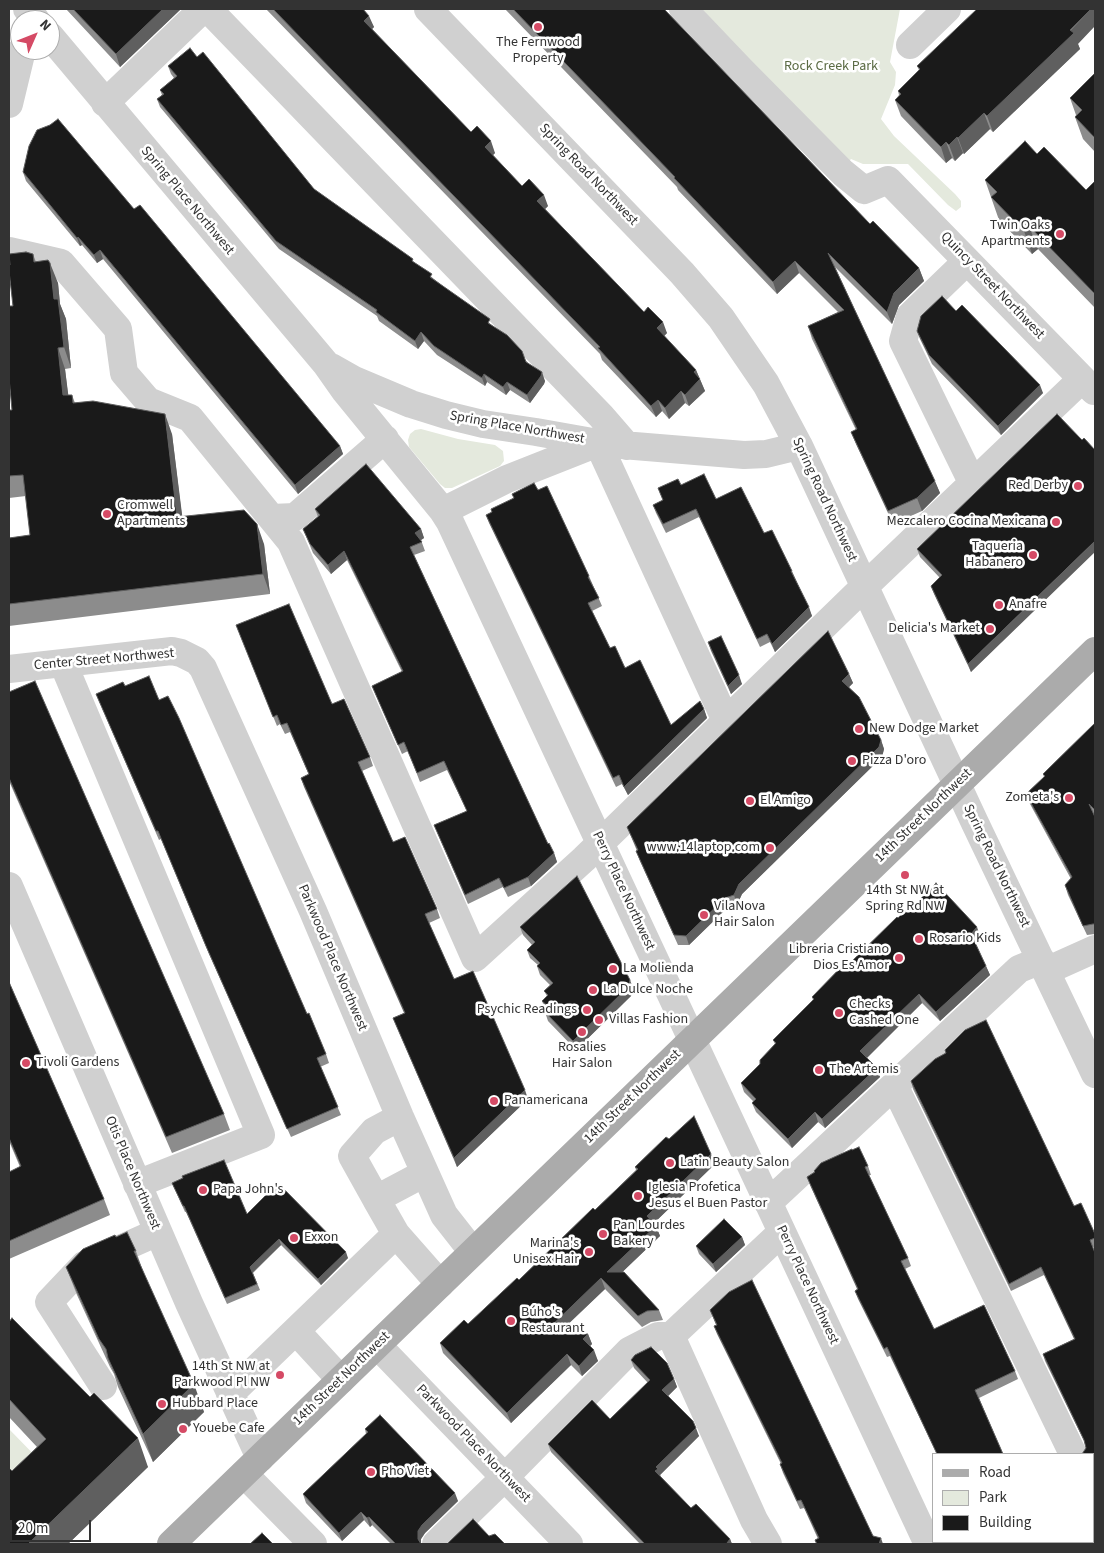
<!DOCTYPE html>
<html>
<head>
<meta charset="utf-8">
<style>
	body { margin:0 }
	#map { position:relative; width:1104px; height:1553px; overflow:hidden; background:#fff; font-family:"Source Sans 3",sans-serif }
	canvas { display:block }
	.frame { position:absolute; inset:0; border:10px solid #333; pointer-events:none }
	.legend { position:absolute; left:932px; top:1453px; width:162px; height:90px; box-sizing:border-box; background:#fff; border:1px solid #adadad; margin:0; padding:6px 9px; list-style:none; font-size:15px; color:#333 }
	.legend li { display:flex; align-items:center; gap:10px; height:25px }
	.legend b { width:25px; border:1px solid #adadad }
	.north { position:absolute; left:10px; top:10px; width:50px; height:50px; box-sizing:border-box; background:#fff; border:1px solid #adadad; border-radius:50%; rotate:46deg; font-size:14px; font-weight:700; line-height:20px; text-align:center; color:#333 }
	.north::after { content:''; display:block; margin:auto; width:18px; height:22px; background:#d54a65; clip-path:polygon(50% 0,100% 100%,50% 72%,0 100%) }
	.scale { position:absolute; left:10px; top:1520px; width:81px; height:22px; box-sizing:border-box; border:2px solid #333; border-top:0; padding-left:6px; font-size:15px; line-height:18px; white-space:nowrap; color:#333; -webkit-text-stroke:4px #fff; paint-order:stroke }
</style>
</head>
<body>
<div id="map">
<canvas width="1104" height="1553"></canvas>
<div class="frame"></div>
<ul class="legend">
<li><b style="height:6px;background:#ababab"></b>Road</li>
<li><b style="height:14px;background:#e4e9dd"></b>Park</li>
<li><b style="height:14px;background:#1a1a1a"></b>Building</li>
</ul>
<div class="north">N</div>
<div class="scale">20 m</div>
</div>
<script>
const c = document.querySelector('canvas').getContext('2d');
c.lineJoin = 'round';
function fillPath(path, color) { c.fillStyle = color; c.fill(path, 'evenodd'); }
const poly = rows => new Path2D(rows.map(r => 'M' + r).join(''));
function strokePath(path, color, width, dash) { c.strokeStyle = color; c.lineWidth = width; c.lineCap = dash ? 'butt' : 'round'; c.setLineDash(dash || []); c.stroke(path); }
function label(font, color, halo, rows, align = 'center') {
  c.font = font + ' "Source Sans 3",sans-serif'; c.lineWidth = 5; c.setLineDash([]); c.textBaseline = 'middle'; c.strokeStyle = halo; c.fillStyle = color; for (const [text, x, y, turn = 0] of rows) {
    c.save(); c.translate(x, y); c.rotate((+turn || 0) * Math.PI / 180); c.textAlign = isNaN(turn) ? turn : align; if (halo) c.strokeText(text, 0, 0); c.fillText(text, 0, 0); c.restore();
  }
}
const green = poly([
	[702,9,900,9,890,62,896,72,895,85,881,119,894,136,955,194,961,201,961,207,956,211,948,205,908,164,863,164,851,159,844,167],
	[421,429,458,439,495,445,503,451,504,461,500,466,452,488,445,488,440,484,409,447,408,440,410,434,415,430],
	[9,1429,47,1468,9,1474]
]);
const minor = poly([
	[27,9,36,20],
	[208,9,601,416,627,446],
	[428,9,682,273,721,318,766,384,799,446,975,823,1095,1074],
	[683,9,741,70,843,173,864,190,888,180,1094,391],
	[50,36,326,364,345,391,443,511,450,522,928,1544],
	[910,45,947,9],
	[105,103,203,9],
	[9,104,22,50],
	[9,251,61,263,118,329,124,373,148,401,190,418,291,542,475,958,584,859,864,587,1082,379],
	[967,261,910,316,903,341,973,484],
	[331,367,354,380,411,404,446,415,483,424,536,432,598,443,744,455,766,454,799,446],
	[598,443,726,721],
	[443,511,507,479,598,443],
	[272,518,295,517,385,439],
	[63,663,261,1135,137,1184],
	[9,669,172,651,181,653,197,661,203,668,313,911,400,1117,444,1215,473,1252],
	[9,886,189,1303,260,1458],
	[1046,971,1095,949],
	[895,1087,1073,1454],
	[400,1117,374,1131,352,1156,376,1199,425,1173],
	[376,1199,396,1234,440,1284],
	[768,1203,1019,969,1041,960],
	[296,1331,341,1380],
	[671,1336,754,1520,768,1544],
	[377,1345,569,1544],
	[103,1386,49,1302,84,1265,158,1232],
	[230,1394,396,1234],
	[244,1474,313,1544],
	[1093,1496,1095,1501],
	[436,1544,505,1477,629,1351,658,1336,671,1336,782,1232]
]);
const major = poly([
	[171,1544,1095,651]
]);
const wall = poly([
	[66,9,181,9,120,67],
	[266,9,363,9,374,27,372,29,471,132,495,153,493,155,522,186,548,206,545,209,644,312,667,333,664,336,696,370,705,391,689,406,685,403,669,419,662,411,656,417,602,360,600,354],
	[505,9,664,9,870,224,919,268,924,281,899,305,892,324,835,267,940,493,922,511,893,524,856,444,851,432,856,430,812,339,808,326,838,312,799,273,777,294,678,190,677,187],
	[1078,44,1080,49,993,132,990,129,964,154,963,153,955,161,952,158,946,163,901,116,895,100,899,95,898,91,919,70,917,66],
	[197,57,314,189,414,262,434,279,493,326,545,381,544,384,530,403,510,390,506,395,487,382,485,386,437,355,424,341,418,349,379,321,377,316,279,249,160,107,157,99,162,95,160,90,174,78,171,74,168,66],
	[1095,73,1095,152,1083,139,1075,117,1076,115,1070,98],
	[1037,154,1086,190,1095,181,1095,308,1038,249,1032,254,999,220,985,180],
	[23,172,134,209,340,446,343,454,298,494,103,259,97,263,82,245,80,246,26,181],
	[33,254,36,262,58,283,60,304,66,319,71,368,65,369,68,395,72,395,75,403,172,434,182,517,264,544,270,594,9,626,9,538,30,535,26,496,9,498,9,410,12,410,13,306,10,265],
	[956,311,1043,393,1001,435,932,364,920,339,917,331],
	[1082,440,971,672,934,594,931,586,940,578,920,557,917,549],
	[681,485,716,499,764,533,792,571,812,616,775,652,770,642,760,647,699,517,666,533,656,513,653,505,663,500,658,488],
	[538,490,589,576,602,606,592,611,610,648,671,725,704,709,707,718,628,795,622,784,616,787,489,523,486,515],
	[315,509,421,529,424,538,421,540,425,551,414,555,548,844,554,853,557,862,531,886,508,897,503,887,468,904,434,825,467,811,447,770,420,782,408,751,402,754,372,686,402,672,347,560,331,574,313,553,303,529,318,517],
	[236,625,332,704,370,757,373,766,362,771,393,842,437,909,440,918,429,923,454,979,528,1099,457,1167,393,1018,404,1013,304,787,301,778,309,775,290,732,285,734,280,724,277,726],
	[708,642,742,684,731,694,711,651],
	[849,674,853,683,849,687,881,740,884,749,882,757,742,894,737,905,728,907,689,945,678,945,640,861,636,851,637,851,627,827],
	[125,686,159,700,326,1054,329,1063,320,1067,341,1115,291,1137,209,954,161,839,159,840,96,694],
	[9,692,224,1114,230,1130,172,1153,9,781],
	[1095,723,1095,934,1087,935,1068,895,1065,885,1071,879,1030,804,1026,794,1044,777,1043,774],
	[911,908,980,936,975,942,990,975,940,1021,922,1003,866,1058,880,1077,825,1128,818,1122,792,1148,756,1112,752,1103,753,1101,744,1092,741,1083,760,1064,775,1044,773,1040,813,1000,812,997,849,964,898,918],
	[520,927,633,988,631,996,576,1050,548,1021,545,1012,547,1011,545,1009,542,1001,547,996,544,991,550,985,540,975,537,966,538,965,530,958,527,950,532,945,523,935],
	[9,982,104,1199,110,1215,9,1259,9,1172,20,1167,9,1141],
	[945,1050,1074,1206,1095,1234,1095,1246,1093,1248,1095,1253,1095,1475,1093,1476,1093,1454,1086,1448,1085,1443,1045,1361,1043,1354,1074,1339,1044,1275,1011,1291,913,1089,911,1081,946,1054],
	[669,1139,711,1154,715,1164,654,1223,656,1226,660,1236,622,1272,659,1310,663,1320,651,1322,642,1327,605,1289,558,1334,588,1334,592,1344,590,1346,598,1361,582,1376,571,1365,511,1423,443,1353,440,1343,468,1324,519,1280,595,1210,636,1170,635,1167],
	[868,1166,871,1175,869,1175,908,1258,911,1266,905,1269,934,1329,1015,1371,1018,1379,979,1398,1003,1454,937,1454,890,1356,887,1357,858,1299,855,1291,857,1289,810,1185,807,1177,814,1172,814,1171],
	[172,1183,247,1214,348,1258,321,1285,281,1245,253,1273,260,1290,227,1304,186,1212,185,1212],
	[116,1237,136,1251,144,1274,204,1412,153,1462,118,1387,114,1374,110,1367,77,1295,66,1267],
	[742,1237,745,1245,716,1272,699,1254,696,1246],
	[710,1310,873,1536,883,1544,816,1544,815,1540,818,1539,804,1508,800,1509,783,1473,780,1464,781,1464,717,1334,714,1326,716,1325],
	[9,1322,148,1467,68,1544,9,1544,12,1471,37,1447,9,1417],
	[631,1360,674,1379,677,1387,668,1396,699,1436,660,1475,661,1477,691,1508,730,1539,732,1544,640,1544,551,1452,548,1444,610,1419,648,1383,634,1368],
	[365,1429,458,1501,425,1533,421,1539,421,1544,391,1544,372,1525,370,1527,364,1520,342,1541,306,1503,303,1494,366,1434]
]);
const shadedWall = poly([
	[163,9,181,9,120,67,116,54],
	[1091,9,1095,9,1095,26,1078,44,1080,49,993,132,987,116],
	[369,16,374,27,368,33,364,21],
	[984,113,990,129,964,154,958,138],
	[957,137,963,153,955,161,949,145],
	[491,141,495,153,489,159,485,147],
	[946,142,952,158,946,163,941,147],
	[544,195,548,206,541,213,537,201],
	[1029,226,1038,249,1032,254,1024,231],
	[78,237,82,245,80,246,77,238],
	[100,250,103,259,97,263,94,255],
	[795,261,799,273,777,294,773,282],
	[50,263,58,283,60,304,66,319,71,368,64,347,54,299],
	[919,268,924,281,899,305,892,324,887,312,894,293],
	[663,322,667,333,661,339,657,328],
	[421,332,424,341,418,349,415,341],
	[58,348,65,369,71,416,63,395],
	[696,370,705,391,689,406,685,395,694,372],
	[542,372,545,381,544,384,530,403,527,395],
	[484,374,487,382,485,386,482,378],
	[507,382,510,390,506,395,503,387],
	[1040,385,1043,393,1001,435,998,426],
	[681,391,685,403,669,419,665,408],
	[658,400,662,411,656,417,651,406],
	[165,414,172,434,185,538,177,517],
	[340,446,343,454,298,494,295,485],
	[935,481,940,493,922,511,917,498],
	[257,524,264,544,270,594,263,574],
	[421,529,424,538,418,542,415,533],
	[1095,541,1095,552,971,672,968,664],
	[344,551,347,560,331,574,328,565],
	[809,607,812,616,775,652,772,644],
	[849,674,853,683,846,690,842,681],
	[739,675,742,684,731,694,728,686],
	[704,709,707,718,628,795,624,787],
	[881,740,884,749,882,757,742,894,737,905,734,895,739,884],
	[554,853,557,862,531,886,528,877],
	[725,898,728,907,689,945,686,936],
	[977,927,980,936,974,943,971,934],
	[986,966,990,975,940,1021,936,1012],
	[630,980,633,988,631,996,576,1050,573,1041],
	[919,994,922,1003,864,1061,860,1051],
	[877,1068,880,1077,825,1128,822,1119],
	[525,1090,528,1099,457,1167,454,1158],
	[815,1112,818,1122,792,1148,788,1139],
	[711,1154,715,1164,651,1226,647,1216],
	[656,1226,660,1236,611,1283,607,1272],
	[742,1237,745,1245,716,1272,713,1264],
	[279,1239,281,1245,252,1273,250,1267],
	[346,1252,348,1258,321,1285,318,1279],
	[601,1278,605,1289,547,1344,543,1334],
	[588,1334,592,1344,587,1349,583,1339],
	[594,1350,598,1361,582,1376,579,1366],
	[567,1354,571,1365,511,1423,507,1413],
	[674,1379,677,1387,665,1399,662,1390],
	[194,1384,204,1412,153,1462,143,1434],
	[696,1428,699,1436,660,1475,661,1477,655,1471,656,1467],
	[138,1438,148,1467,68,1544,28,1544],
	[455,1493,458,1501,425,1533,421,1539,421,1544,418,1539,418,1531,422,1525],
	[361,1512,364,1520,342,1541,339,1533],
	[369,1517,372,1525,370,1527,367,1518],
	[881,1538,883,1544,879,1544],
	[730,1539,732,1544,727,1544,727,1543],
	[1051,1542,1057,1542,1058,1544,1049,1544]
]);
const building = poly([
	[73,9,163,9,116,54,73,9],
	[273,9,363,9,369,16,364,21,471,132,477,126,491,141,485,147,522,186,529,179,544,195,537,201,644,312,648,307,663,322,657,328,696,370,694,372,700,379,685,395,681,391,665,408,658,400,651,406,598,348,600,347,273,9],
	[513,9,664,9,870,224,873,221,919,268,894,293,887,312,828,253,935,481,917,498,888,511,851,432,857,429,808,326,844,310,795,261,773,282,674,178,675,177,513,9],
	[977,9,1091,9,1070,30,1074,33,987,116,984,113,958,138,957,137,949,145,946,142,941,147,895,100,901,94,898,91,920,69,917,66,977,9],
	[190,48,197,57,203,52,314,189,413,259,412,261,432,274,430,277,490,319,488,323,507,335,522,351,526,362,542,372,541,376,527,395,507,382,503,387,484,374,482,378,434,346,421,332,415,341,376,312,377,310,276,241,157,99,164,94,160,90,177,76,168,66,190,48],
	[1095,73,1095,138,1075,117,1082,110,1070,98,1095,73],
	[58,119,134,209,140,205,340,446,295,485,100,250,94,255,78,237,77,238,23,172,29,146,37,130,50,125,58,119],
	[1025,141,1037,154,1044,147,1086,190,1095,181,1095,294,1029,226,1024,231,991,197,997,192,985,180,1025,141],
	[26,252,33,254,34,262,48,260,50,263,54,299,58,299,64,347,58,348,63,395,72,395,73,403,93,401,165,414,177,517,244,510,257,524,263,574,9,604,9,538,30,535,23,475,9,476,9,410,12,410,9,378,9,306,13,306,9,271,9,265,10,265,9,254,26,252],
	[942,296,956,311,962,305,1040,385,998,426,929,355,917,331,921,316,942,296],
	[1057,414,1082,440,1084,438,1095,450,1095,541,968,664,931,586,942,575,917,549,1057,414],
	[366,464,421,529,415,533,422,542,410,547,548,844,549,843,554,853,528,877,504,888,499,878,465,895,434,825,467,811,444,761,417,773,404,742,398,745,372,686,403,671,344,551,328,565,310,544,303,529,320,515,315,509,366,464],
	[704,474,716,499,741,487,764,533,772,530,792,571,791,571,809,607,772,644,767,634,757,639,696,509,663,524,653,505,663,500,658,488,678,479,681,485,704,474],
	[534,483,538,490,547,486,589,576,588,577,599,598,588,603,610,648,615,646,625,668,640,660,671,725,700,701,704,709,624,787,619,775,613,778,486,515,492,512,491,509,514,498,512,494,534,483],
	[289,604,332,704,344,699,370,757,358,762,393,842,405,837,437,909,425,914,454,979,473,971,525,1090,454,1158,393,1018,405,1013,301,778,309,774,287,723,281,725,277,715,273,717,236,625,289,604],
	[828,631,849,674,842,681,859,697,881,740,879,747,739,884,734,895,725,898,686,936,674,935,636,851,638,850,627,827,828,631],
	[721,636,739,675,728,686,708,642,721,636],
	[149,676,159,700,168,696,179,718,307,1014,309,1013,326,1054,317,1058,338,1107,287,1129,206,946,158,831,156,831,96,694,123,682,125,686,149,676],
	[35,681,224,1114,166,1137,9,778,9,692,35,681],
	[1095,723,1095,810,1089,804,1095,817,1095,924,1093,924,1083,926,1065,885,1072,877,1026,794,1045,776,1043,774,1095,723],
	[577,876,630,980,628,987,573,1041,545,1012,550,1008,542,1001,548,995,544,991,553,983,537,966,540,963,527,950,535,942,520,927,577,876],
	[936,883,977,927,971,934,986,966,936,1012,919,994,860,1051,877,1068,822,1119,815,1112,788,1139,752,1103,756,1099,741,1083,760,1064,760,1060,776,1043,773,1040,814,999,812,997,847,961,849,964,897,917,898,918,909,906,911,908,936,883],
	[9,982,104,1199,9,1241,9,1172,21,1166,9,1138,9,982],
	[986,1020,1074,1206,1081,1203,1095,1234,1095,1238,1090,1240,1095,1253,1095,1466,1093,1468,1093,1454,1082,1454,1086,1448,1084,1440,1043,1354,1075,1339,1041,1267,1009,1284,911,1081,935,1059,946,1053,945,1050,965,1030,986,1020],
	[694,1116,711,1154,647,1216,656,1226,607,1272,624,1272,659,1310,647,1311,638,1316,601,1278,543,1334,588,1334,583,1339,594,1350,579,1366,567,1354,507,1413,440,1343,464,1320,468,1324,517,1278,519,1280,593,1208,595,1210,638,1169,635,1167,666,1137,669,1139,694,1116],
	[859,1147,868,1166,865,1167,908,1258,901,1261,934,1329,984,1305,1015,1371,975,1390,1003,1454,937,1454,887,1347,884,1349,855,1291,858,1289,807,1177,815,1172,814,1171,821,1163,852,1149,852,1150,859,1147],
	[224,1160,247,1214,278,1183,346,1252,318,1279,279,1239,250,1267,257,1284,225,1298,184,1206,183,1206,172,1183,183,1178,182,1176,224,1160],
	[724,1219,742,1237,713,1264,696,1246,724,1219],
	[127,1232,136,1251,134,1251,194,1384,143,1434,108,1358,106,1349,99,1339,66,1267,83,1249,115,1235,116,1237,127,1232],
	[752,1280,873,1536,881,1538,879,1544,817,1544,815,1540,819,1538,801,1500,797,1501,788,1481,780,1464,782,1463,714,1326,717,1325,710,1310,729,1292,752,1280],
	[12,1318,90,1397,94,1393,138,1438,28,1544,9,1544,9,1468,12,1471,46,1439,9,1399,9,1322,12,1318],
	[651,1347,667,1363,674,1379,662,1390,693,1421,696,1428,656,1467,658,1469,655,1471,691,1508,696,1504,730,1539,727,1543,728,1544,645,1544,548,1444,592,1400,610,1419,650,1380,631,1360,635,1355,651,1347],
	[380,1415,455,1493,422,1525,418,1531,418,1539,421,1544,396,1544,369,1517,367,1518,361,1512,339,1533,303,1494,368,1432,365,1429,380,1415],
	[473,1519,489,1536,495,1534,505,1544,447,1544,473,1519],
	[262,1533,273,1544,250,1544,262,1533],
	[978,1542,1051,1542,1049,1544,979,1544,978,1542]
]);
const markers = [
	[538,27,5,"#d54a65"],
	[1060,234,5,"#d54a65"],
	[1078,486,5,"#d54a65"],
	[107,514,5,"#d54a65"],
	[1056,522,5,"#d54a65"],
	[1033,555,5,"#d54a65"],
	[999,605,5,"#d54a65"],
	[990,629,5,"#d54a65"],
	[859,729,5,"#d54a65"],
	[852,761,5,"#d54a65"],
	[1069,798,5,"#d54a65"],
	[750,801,5,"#d54a65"],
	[770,848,5,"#d54a65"],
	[905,875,5,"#d54a65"],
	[704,915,5,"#d54a65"],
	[919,939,5,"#d54a65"],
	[899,958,5,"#d54a65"],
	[613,969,5,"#d54a65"],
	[593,990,5,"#d54a65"],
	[587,1010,5,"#d54a65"],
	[839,1013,5,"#d54a65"],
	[599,1020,5,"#d54a65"],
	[582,1032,5,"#d54a65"],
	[26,1063,5,"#d54a65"],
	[819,1070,5,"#d54a65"],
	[494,1101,5,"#d54a65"],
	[670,1163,5,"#d54a65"],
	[203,1190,5,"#d54a65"],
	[638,1196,5,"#d54a65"],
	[603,1234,5,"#d54a65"],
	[294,1238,5,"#d54a65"],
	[589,1252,5,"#d54a65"],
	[511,1321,5,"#d54a65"],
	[280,1375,5,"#d54a65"],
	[162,1404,5,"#d54a65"],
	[183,1429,5,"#d54a65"],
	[371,1472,5,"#d54a65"]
];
const poiNames = [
	["The Fernwood",538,43,"center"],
	["Property",538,59,"center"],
	["Twin Oaks",1050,226,"right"],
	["Apartments",1050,242,"right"],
	["Red Derby",1068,486,"right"],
	["Cromwell",117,506],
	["Apartments",117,522],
	["Mezcalero Cocina Mexicana",1046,522,"right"],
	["Taqueria",1023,547,"right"],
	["Habanero",1023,563,"right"],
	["Anafre",1009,605],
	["Delicia's Market",980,629,"right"],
	["New Dodge Market",869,729],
	["Pizza D'oro",862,761],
	["Zometa's",1059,798,"right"],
	["El Amigo",760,801],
	["www.14laptop.com",760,848,"right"],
	["14th St NW at",905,891,"center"],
	["Spring Rd NW",905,907,"center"],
	["VilaNova",714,907],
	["Hair Salon",714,923],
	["Rosario Kids",929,939],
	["Libreria Cristiano",889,950,"right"],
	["Dios Es Amor",889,966,"right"],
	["La Molienda",623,969],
	["La Dulce Noche",603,990],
	["Checks",849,1005],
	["Cashed One",849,1021],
	["Psychic Readings",577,1010,"right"],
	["Villas Fashion",609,1020],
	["Rosalies",582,1048,"center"],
	["Hair Salon",582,1064,"center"],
	["Tivoli Gardens",36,1063],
	["The Artemis",829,1070],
	["Panamericana",504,1101],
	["Latin Beauty Salon",680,1163],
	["Iglesia Profetica",648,1188],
	["Jesus el Buen Pastor",648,1204],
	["Papa John's",213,1190],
	["Pan Lourdes",613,1226],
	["Bakery",613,1242],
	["Exxon",304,1238],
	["Marina's",579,1244,"right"],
	["Unisex Hair",579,1260,"right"],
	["Búho's",521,1313],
	["Restaurant",521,1329],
	["14th St NW at",270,1367,"right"],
	["Parkwood Pl NW",270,1383,"right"],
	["Hubbard Place",172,1404],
	["Youebe Cafe",193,1429],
	["Pho Viet",381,1472]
];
const parkNames = [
	["Rock Creek Park",831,67]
];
const streetNames = [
	["Spring Road Northwest",588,175,46],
	["Spring Place Northwest",187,201,50],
	["Quincy Street Northwest",992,286,46],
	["Spring Place Northwest",517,428,10],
	["Spring Road Northwest",824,500,65],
	["Center Street Northwest",104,660,-5],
	["14th Street Northwest",924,816,-44],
	["Spring Road Northwest",996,866,64],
	["Perry Place Northwest",623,891,65],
	["Parkwood Place Northwest",332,958,67],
	["14th Street Northwest",633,1097,-44],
	["Otis Place Northwest",132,1173,67],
	["Perry Place Northwest",807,1285,65],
	["14th Street Northwest",342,1379,-44],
	["Parkwood Place Northwest",473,1444,46]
];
fillPath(green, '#e4e9dd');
strokePath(minor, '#d0d0d0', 28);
strokePath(major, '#ababab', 28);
fillPath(wall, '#8c8c8c');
fillPath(shadedWall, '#5f5f5f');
fillPath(building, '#1a1a1a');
strokePath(building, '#5f5f5f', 1);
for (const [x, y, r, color] of markers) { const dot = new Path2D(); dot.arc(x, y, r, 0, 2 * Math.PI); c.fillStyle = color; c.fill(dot); strokePath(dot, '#fff', 2); }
label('14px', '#333', '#fff', poiNames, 'left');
label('14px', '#5b6b44', '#fff', parkNames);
label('14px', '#333', '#fff', streetNames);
</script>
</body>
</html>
